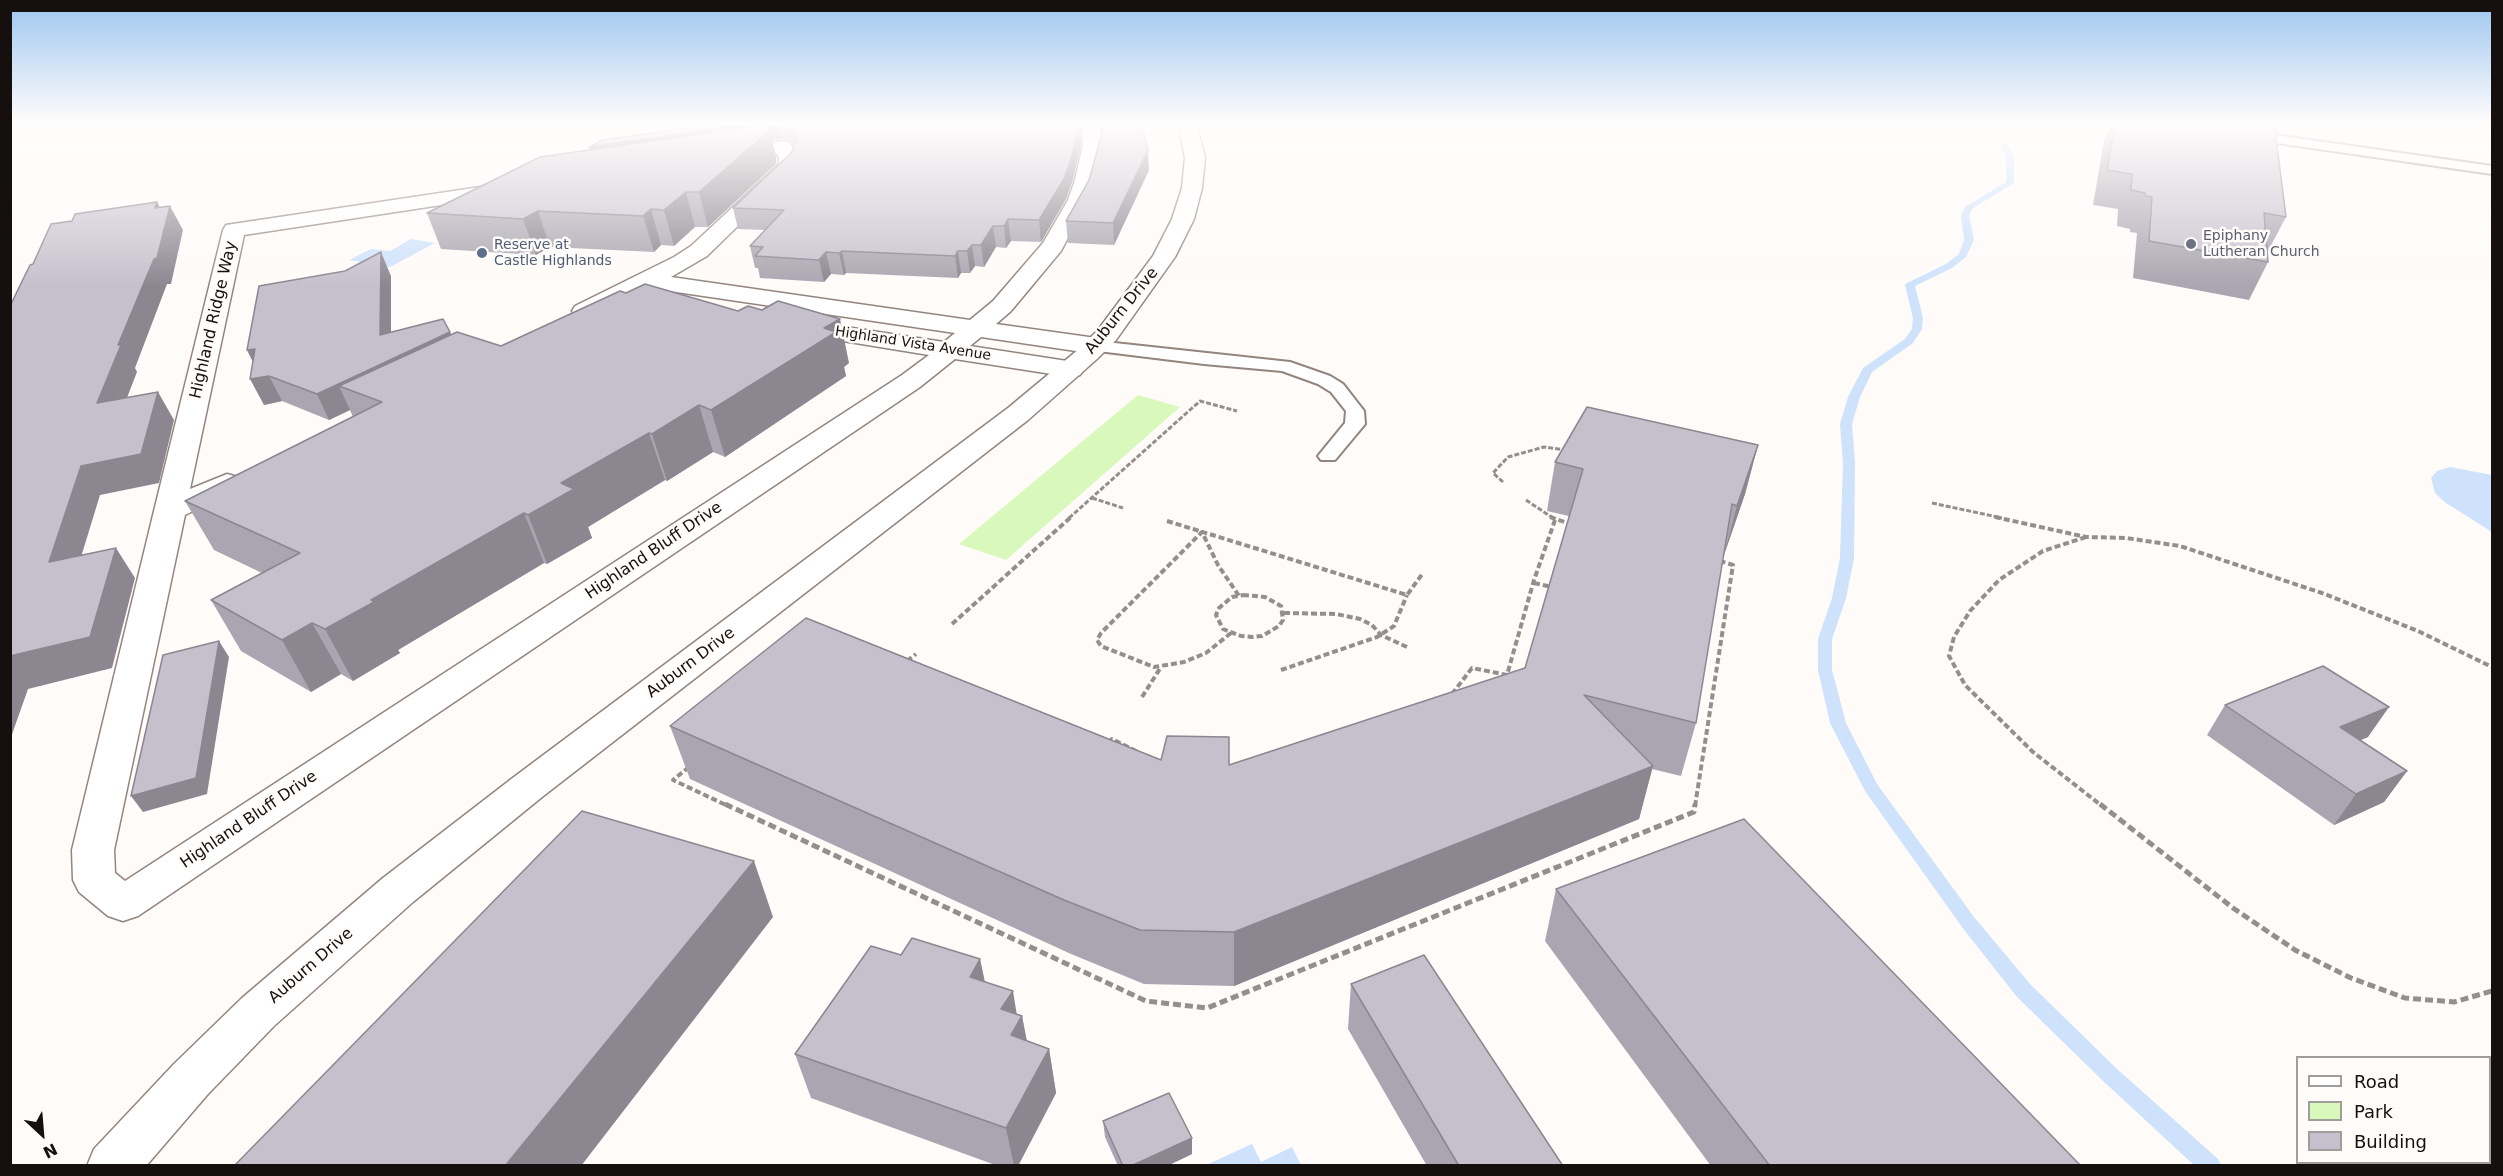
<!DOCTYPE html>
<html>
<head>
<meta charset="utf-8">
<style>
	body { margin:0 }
	#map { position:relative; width:2503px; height:1176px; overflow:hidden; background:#fefbf9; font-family:"DejaVu Sans",sans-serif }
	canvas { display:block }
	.frame { position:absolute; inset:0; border:12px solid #15100e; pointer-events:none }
	.legend { position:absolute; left:2296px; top:1056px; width:195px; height:108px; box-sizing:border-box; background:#fefbf9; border:2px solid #a19d9b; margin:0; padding:8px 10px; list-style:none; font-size:18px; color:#15100e }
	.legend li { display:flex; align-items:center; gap:12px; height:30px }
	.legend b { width:30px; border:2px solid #a19d9b }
	.north { position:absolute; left:12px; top:1104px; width:60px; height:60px; -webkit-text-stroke:4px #fefbf9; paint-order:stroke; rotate:154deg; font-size:16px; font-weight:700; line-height:24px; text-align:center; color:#15100e }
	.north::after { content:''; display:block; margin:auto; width:21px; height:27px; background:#15100e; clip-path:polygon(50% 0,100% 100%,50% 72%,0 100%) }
</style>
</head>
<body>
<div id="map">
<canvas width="2503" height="1176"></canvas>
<div class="frame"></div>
<ul class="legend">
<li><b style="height:8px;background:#fff"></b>Road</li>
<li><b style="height:16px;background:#d9f8bb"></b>Park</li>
<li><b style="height:16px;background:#c6c0cd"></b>Building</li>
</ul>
<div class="north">N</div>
</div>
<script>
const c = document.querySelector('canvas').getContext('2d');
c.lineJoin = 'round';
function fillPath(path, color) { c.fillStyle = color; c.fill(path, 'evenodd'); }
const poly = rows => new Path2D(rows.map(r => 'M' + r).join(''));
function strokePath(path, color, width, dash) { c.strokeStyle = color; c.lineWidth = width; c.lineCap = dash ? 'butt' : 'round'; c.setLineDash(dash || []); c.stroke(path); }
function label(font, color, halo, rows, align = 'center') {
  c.font = font + ' "DejaVu Sans",sans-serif'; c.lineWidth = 5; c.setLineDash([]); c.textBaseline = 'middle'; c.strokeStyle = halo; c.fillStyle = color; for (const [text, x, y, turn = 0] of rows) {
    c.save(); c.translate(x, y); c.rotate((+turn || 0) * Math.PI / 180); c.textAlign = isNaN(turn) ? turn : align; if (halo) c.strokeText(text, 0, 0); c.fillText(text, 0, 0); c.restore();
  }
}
const green = poly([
	[1138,395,1180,407,1006,560,959,544]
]);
const water = poly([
	[411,239,435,243,390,267,349,260,371,249,390,251],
	[2450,467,2492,475,2492,532,2446,503,2435,493,2431,478,2437,471],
	[1252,1144,1261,1162,1292,1147,1301,1165,1206,1165]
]);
const stream = poly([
	[2005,143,2009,145,2014,157,2014,183,1973,208,1969,216,1974,240,1966,257,1952,268,1915,286,1923,318,1922,329,1913,343,1872,372,1860,397,1852,424,1855,463,1854,558,1846,598,1832,639,1832,670,1846,723,1877,784,1974,917,2031,985,2116,1068,2218,1159,2221,1166,2195,1166,2102,1080,2017,997,1962,927,1865,791,1830,723,1818,670,1818,639,1832,598,1840,558,1843,463,1840,424,1848,397,1863,368,1905,339,1912,329,1913,318,1905,285,1907,283,1946,264,1959,254,1964,240,1961,216,1965,207,2006,182,2006,157,2001,145,2005,143]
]);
const pathFar2 = poly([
	[1503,482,1493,473,1508,457,1544,447,1565,450],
	[1092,498,1123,508],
	[1526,500,1553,518],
	[1932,503,2002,518],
	[1069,518,1200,401,1237,411]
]);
const pathFar1 = poly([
	[1550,517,1570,524],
	[1995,517,2086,537,2126,538,2180,546,2322,593,2418,631,2492,667],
	[1167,521,1407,595,1423,573],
	[2086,537,2043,551,1999,580,1970,611,1954,637,1949,656,1965,685,2033,752,2102,806],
	[1534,583,1552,587],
	[1243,595,1265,597,1281,606,1283,620,1279,626,1262,636,1252,637,1241,636,1223,629,1216,615,1219,608,1232,597,1243,595],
	[1284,613,1336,614,1360,619,1372,625,1381,635,1409,648],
	[952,624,1071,517],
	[1231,633,1206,653,1184,662,1154,667,1101,646,1097,640,1101,633,1202,532,1218,565,1239,596],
	[907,661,916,654],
	[1281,670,1377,637,1394,626,1407,595],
	[1452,694,1472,668,1507,675,1534,580,1555,520],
	[1142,697,1161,667],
	[1108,743,1112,739,1138,752],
	[689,767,673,780,728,806],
	[1695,806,1733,565,1720,561]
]);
const path = poly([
	[725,804,1146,1001,1207,1008,1694,812,1695,804],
	[2100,804,2233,908,2295,950,2351,978,2405,998,2454,1002,2492,991]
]);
const service = poly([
	[2247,131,2492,166,2492,174,2242,138,2241,135,2247,131],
	[1096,341,1290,362,1330,376,1343,384,1364,411,1365,424,1335,460,1321,460,1318,456,1345,423,1346,411,1331,392,1318,384,1282,371,1204,364,1090,350,1087,346,1090,342,1096,341]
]);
const minor = poly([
	[1082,122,1100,122,1103,145,1088,200,1061,251,1011,311,996,324,1096,338,1105,341,1109,346,1105,351,1096,354,981,337,970,346,1080,363,1084,369,1080,375,1071,377,955,359,920,387,138,916,123,921,108,916,79,892,73,880,72,850,154,511,223,230,226,225,507,183,514,185,517,189,514,193,507,195,244,235,190,489,227,474,238,477,242,483,238,489,185,515,114,850,115,873,125,881,902,375,929,355,800,334,791,332,788,327,791,322,800,320,944,342,955,333,649,288,593,316,584,318,575,316,572,311,575,306,674,257,691,246,778,165,779,158,777,154,730,161,723,159,720,155,723,151,783,141,790,143,799,158,794,171,707,256,671,277,970,320,993,301,1043,243,1068,200,1075,180,1083,145,1082,122]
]);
const tertiary = poly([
	[1178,122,1196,122,1205,158,1202,188,1194,219,1175,257,1116,340,1097,359,1028,420,542,797,413,902,274,1026,208,1094,146,1166,87,1166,94,1149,174,1064,242,998,383,878,514,777,1008,408,1079,349,1098,330,1153,256,1172,219,1182,188,1185,158,1178,122]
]);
const wall = poly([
	[726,122,1080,122,1081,145,1073,179,1066,199,1041,242,1011,241,1006,248,996,247,984,267,975,266,970,273,961,273,958,278,846,273,844,275,831,274,824,282,760,278,758,268,755,268,750,246,765,230,738,229,733,208,792,152,794,146,791,141,783,139,772,140,776,156,776,164,708,227,695,227,674,246,661,245,654,252,550,247,536,255,441,249,427,213,590,150],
	[1102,122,1141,122,1149,170,1114,245,1068,243,1066,221,1089,180,1103,129],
	[2112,122,2274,122,2286,217,2267,253,2268,262,2249,300,2133,278,2137,233,2130,232,2130,229,2117,226,2118,209,2093,205,2104,141],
	[391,276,391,332,451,334,501,346,849,363,844,367,846,376,725,457,713,452,667,481,665,480,588,527,592,538,547,564,544,563,398,650,400,653,353,681,341,674,311,692,241,651,211,600,262,573,214,550,185,501,353,417,350,410,329,420,282,401,264,405,253,362,247,350],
	[1758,445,1745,494,1724,555,1723,555,1696,723,1681,776,1652,769,1639,819,1234,986,1144,984,1071,954,690,779,670,726,1229,765,1525,668,1569,516,1547,511,1555,462],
	[2225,705,2368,737,2360,740,2407,771,2384,802,2334,825,2207,735],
	[1556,889,2081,1166,1711,1166,1545,941],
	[901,955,980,959,985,982,1017,1014,1022,1016,1027,1041,1049,1049,1056,1093,1018,1166,998,1166,811,1098,795,1054],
	[1351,984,1563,1166,1427,1166,1348,1029],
	[1103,1121,1192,1138,1192,1154,1167,1166,1118,1166,1105,1137]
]);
const shadedWall = poly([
	[760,122,779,122,783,139,772,140,776,156,776,164,708,227,699,192,595,167,589,147],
	[1079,122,1080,122,1081,145,1073,179,1066,199,1041,242,1039,220],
	[1148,150,1149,170,1114,245,1113,223],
	[686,192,695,227,674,246,664,210],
	[157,202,167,220,170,206,183,230,171,284,167,284,135,368,137,372,114,431,97,403,118,345],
	[651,209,661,245,654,252,643,216],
	[538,211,550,247,536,255,523,219],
	[1008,219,1011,241,1006,248,1004,226],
	[993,226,996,247,984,267,981,245],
	[972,245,975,266,970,273,967,251],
	[842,251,846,273,844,275,839,253],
	[958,251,961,273,958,278,955,256],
	[381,252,391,276,391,359,450,332,460,357,339,386,350,410,329,420,317,394,380,335],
	[826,252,831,274,824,282,819,260],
	[840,319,849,363,844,367,846,376,725,457,711,410,824,328],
	[255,349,260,375,247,350],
	[269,376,282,401,264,405,250,379],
	[158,392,174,420,159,483,100,495,70,593,49,562,81,466],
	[699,405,713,452,667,481,652,434],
	[649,433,665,480,588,527,592,538,547,564,528,515,561,483],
	[1758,445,1745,494,1724,555,1737,506],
	[524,513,544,563,398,650,400,653,353,681,325,629,371,600],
	[116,548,135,578,112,668,28,689,10,740,10,656],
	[312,623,341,674,311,692,282,640],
	[219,641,229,657,207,794,143,812,131,796],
	[2389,707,2368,737,2319,758,2340,727],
	[1653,766,1639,819,1234,986,1234,932],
	[2407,771,2384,802,2334,825,2356,794],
	[754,861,773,917,581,1166,505,1166],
	[980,959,989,1004,970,977],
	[1013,991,1018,1022,1022,1016,1030,1060,1019,1080,1001,1009],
	[1049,1049,1056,1093,1018,1166,1014,1166,1006,1128],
	[1192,1138,1192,1154,1167,1166,1131,1166]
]);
const building = poly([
	[726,122,760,122,589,147,603,140,726,122],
	[787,122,1079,122,1079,126,1071,159,1064,179,1039,220,1008,219,1004,226,993,226,981,245,972,245,967,251,958,251,955,256,842,251,839,253,826,252,819,260,755,256,763,247,750,246,784,210,733,208,792,152,797,137,787,122],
	[1103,122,1141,122,1148,150,1113,223,1066,221,1089,180,1104,126,1103,122],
	[2115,122,2274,122,2286,217,2264,213,2268,262,2149,241,2152,197,2145,196,2145,193,2131,190,2132,174,2107,170,2115,122],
	[769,124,769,131,699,192,686,192,664,210,651,209,643,216,538,211,523,219,427,213,540,157,769,124],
	[157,202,155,208,170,206,157,258,154,259,118,345,121,345,97,403,158,392,141,454,81,466,49,562,116,548,90,637,10,656,10,306,30,265,33,264,51,224,72,221,75,214,157,202],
	[381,252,380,335,443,319,450,332,317,394,269,376,250,379,255,349,247,350,259,286,345,271,381,252],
	[645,284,738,311,748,306,762,310,778,301,840,319,824,328,836,332,711,410,699,405,652,434,649,433,561,483,574,489,528,515,524,513,371,600,374,602,325,629,312,623,282,640,211,600,300,553,185,501,382,402,339,386,457,332,501,346,620,291,626,293,645,284],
	[1587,407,1758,445,1737,506,1732,504,1696,723,1584,695,1653,766,1234,932,1140,930,1064,900,670,726,806,618,1161,760,1167,736,1229,737,1229,765,1525,668,1583,469,1555,462,1587,407],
	[219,641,196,778,131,796,163,655,219,641],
	[2323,666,2389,707,2340,727,2407,771,2356,794,2225,705,2323,666],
	[582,811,754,861,505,1166,234,1166,582,811],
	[1744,819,2081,1166,1770,1166,1556,889,1744,819],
	[912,938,980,959,970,977,1013,991,1001,1009,1022,1016,1011,1035,1049,1049,1006,1128,795,1054,871,946,901,955,912,938],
	[1424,955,1563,1166,1459,1166,1351,984,1424,955],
	[1169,1093,1192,1138,1131,1166,1123,1166,1103,1121,1169,1093]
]);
const markers = [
	[2191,244,6,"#6b7280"],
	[482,253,6,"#5c6f8a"]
];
const farWorshipnames = [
	["Epiphany",2203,236],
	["Lutheran Church",2203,252]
];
const farServicenames = [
	["Reserve at",494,245],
	["Castle Highlands",494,261]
];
const farStreetnames = [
	["Highland Vista Avenue",913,344,9]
];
const streetNames = [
	["Auburn Drive",1122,311,-51],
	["Highland Ridge Way",214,320,-77],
	["Highland Bluff Drive",654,551,-34],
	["Auburn Drive",691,663,-37],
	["Highland Bluff Drive",249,820,-34],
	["Auburn Drive",311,966,-41]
];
fillPath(green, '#d9f8bb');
fillPath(water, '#cee2fc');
fillPath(stream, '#cee2fc');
strokePath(service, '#93857d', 4);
strokePath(minor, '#93857d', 3);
strokePath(tertiary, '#93857d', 3);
strokePath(pathFar2, '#938f8d', 3, [5, 2]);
strokePath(pathFar1, '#938f8d', 4, [6, 3]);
strokePath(path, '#938f8d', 5, [8, 4]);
fillPath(service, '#fff');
fillPath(minor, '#fff');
fillPath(tertiary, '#fff');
fillPath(wall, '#aaa5b0');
fillPath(shadedWall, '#8b8690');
fillPath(building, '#c6c0cd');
strokePath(building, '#8b8690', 1.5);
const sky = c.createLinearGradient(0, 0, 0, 287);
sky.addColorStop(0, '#9dc6f0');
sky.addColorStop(0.43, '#fffdfc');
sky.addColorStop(1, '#fffdfc00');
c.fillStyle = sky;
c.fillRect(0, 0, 2503, 287);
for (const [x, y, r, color] of markers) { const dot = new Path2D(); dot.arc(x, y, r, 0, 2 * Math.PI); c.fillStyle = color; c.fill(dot); strokePath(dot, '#fefbf9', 2); }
label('14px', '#5b616d', '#fefbf9', farWorshipnames, 'left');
label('14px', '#4e5e75', '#fefbf9', farServicenames, 'left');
label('14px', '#15100e', '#fefbf9', farStreetnames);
label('16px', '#15100e', '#fefbf9', streetNames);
</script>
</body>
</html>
